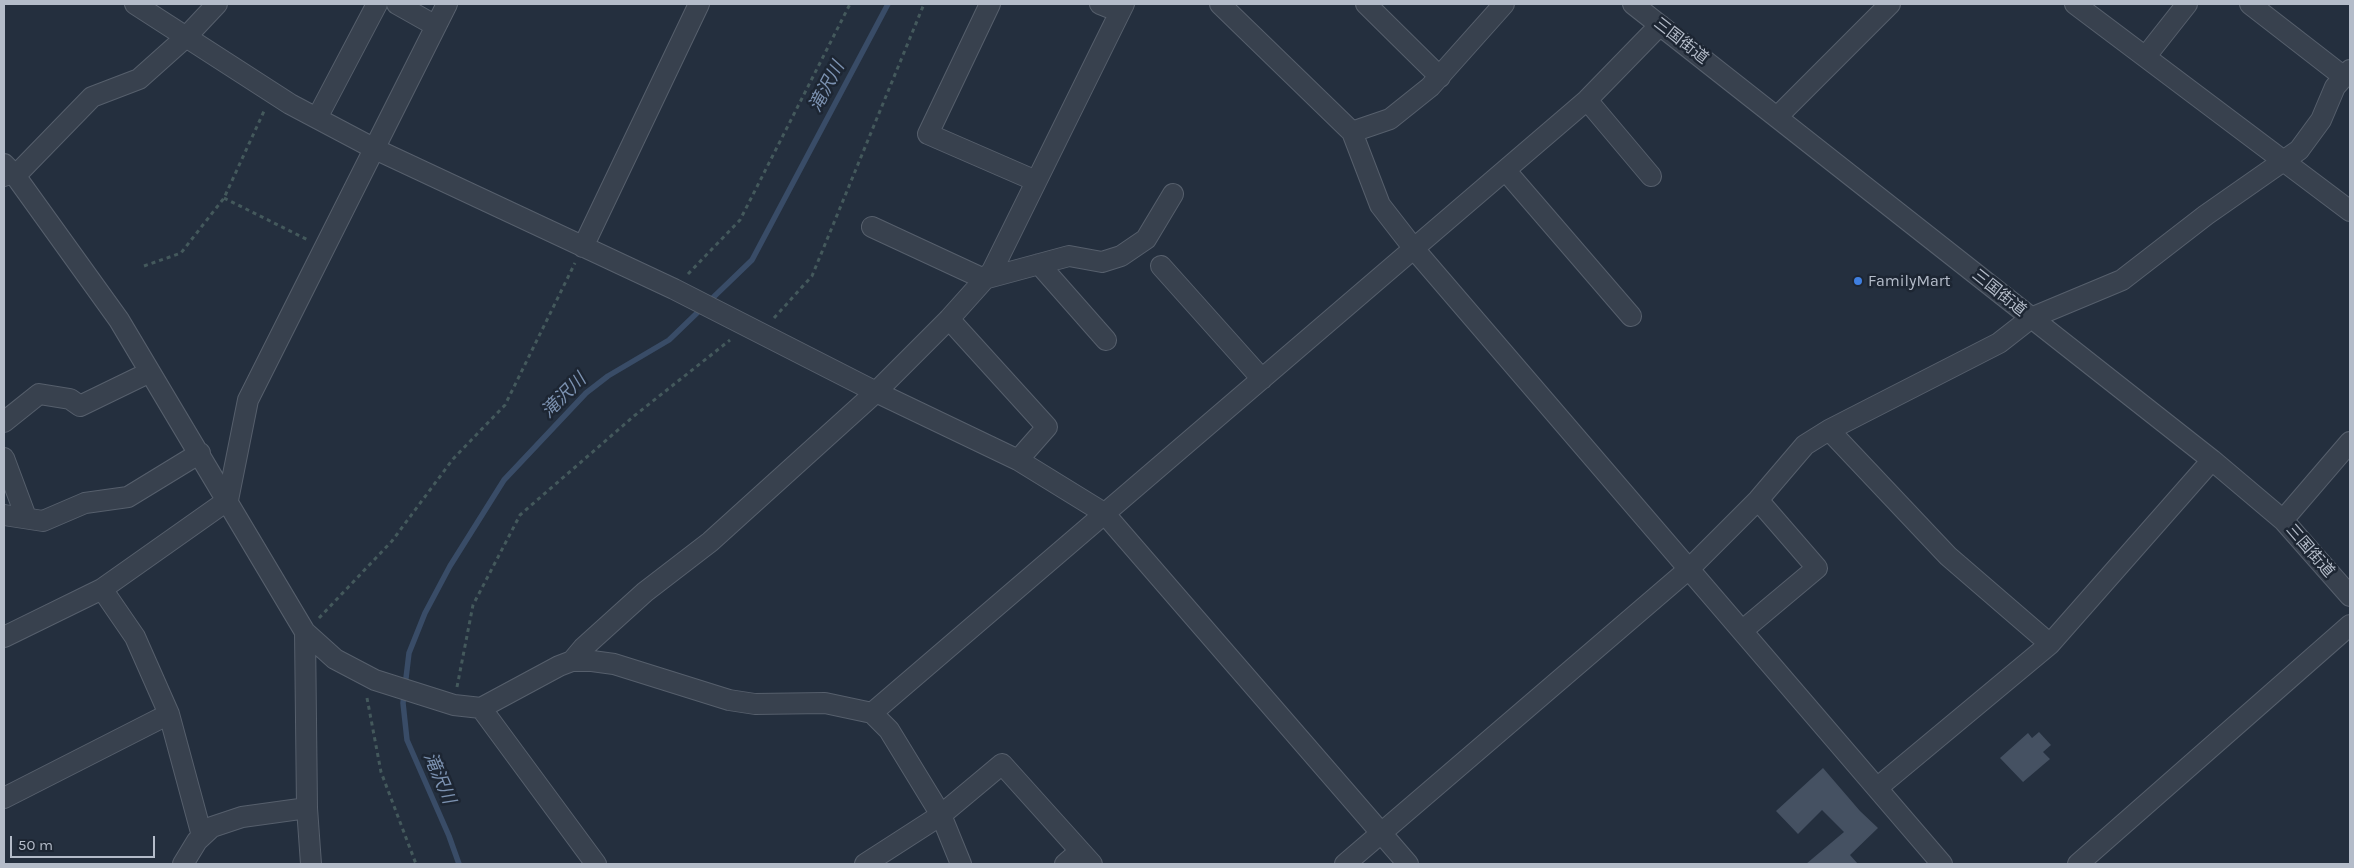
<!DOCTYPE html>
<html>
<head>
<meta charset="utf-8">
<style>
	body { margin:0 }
	#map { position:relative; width:2354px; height:868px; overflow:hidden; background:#242f3e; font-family:Karla,sans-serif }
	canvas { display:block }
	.frame { position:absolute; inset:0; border:5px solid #b4bcc9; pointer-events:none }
	.scale { position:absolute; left:10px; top:836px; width:145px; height:22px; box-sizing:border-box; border:2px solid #b4bcc9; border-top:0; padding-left:6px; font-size:15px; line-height:18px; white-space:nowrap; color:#b4bcc9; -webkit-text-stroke:4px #1d2633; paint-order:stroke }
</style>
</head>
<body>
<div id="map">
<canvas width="2354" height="868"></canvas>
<div class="frame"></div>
<div class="scale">50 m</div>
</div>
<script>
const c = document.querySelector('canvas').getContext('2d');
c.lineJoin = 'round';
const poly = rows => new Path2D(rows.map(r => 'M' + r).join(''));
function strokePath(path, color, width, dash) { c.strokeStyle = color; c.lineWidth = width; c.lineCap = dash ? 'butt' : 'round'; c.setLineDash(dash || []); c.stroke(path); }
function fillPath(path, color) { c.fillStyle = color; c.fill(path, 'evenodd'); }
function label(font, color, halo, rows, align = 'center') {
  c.font = font + ' Karla,"Noto Sans JP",sans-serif'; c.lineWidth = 5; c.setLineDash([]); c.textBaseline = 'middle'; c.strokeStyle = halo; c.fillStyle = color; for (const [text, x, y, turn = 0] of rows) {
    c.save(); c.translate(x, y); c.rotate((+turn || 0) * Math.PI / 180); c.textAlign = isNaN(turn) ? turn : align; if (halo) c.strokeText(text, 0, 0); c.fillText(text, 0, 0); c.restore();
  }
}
const stream = poly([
	[459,864,449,836,407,740,403,703,409,653,425,613,450,566,504,480,586,393,608,376,669,340,752,260,888,4]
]);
const building = poly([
	[2039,732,2051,745,2043,752,2050,759,2023,782,2000,758,2028,733,2032,738],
	[1823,768,1860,811,1878,828,1850,855,1858,864,1806,864,1844,832,1822,810,1798,834,1776,811]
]);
const path = poly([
	[224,198,308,240],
	[144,266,181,253,224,198,265,109],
	[688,274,740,220,850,4],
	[774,318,812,276,924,4],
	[319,618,392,541,453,459,505,405,575,263],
	[457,687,473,605,520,515,634,416,730,340],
	[367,698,381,772,416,864]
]);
const minor = poly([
	[135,4,290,104,375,149,674,289,876,392,1018,460,1104,513,1408,864],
	[397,4,436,26],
	[990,4,928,134,1036,181],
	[1100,4,1120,12],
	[1220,4,1352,132,1380,205,1415,250,1942,864],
	[1366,4,1440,77],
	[1633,4,2212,460,2283,520,2350,596],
	[2075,4,2350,211],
	[2250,4,2344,77],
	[2146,56,2187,4],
	[1587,100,1651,176],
	[1778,116,1890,4],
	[317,118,377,4],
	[1352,132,1390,119,1430,87,1504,4],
	[4,164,14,174,119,320,305,632,335,659,375,680,454,705,481,708,559,666,572,661,592,661,614,664,729,700,755,704,825,703,872,713,889,730,941,815,961,864],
	[1506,171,1631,316],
	[4,176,21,170,92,97,139,79,186,37,217,4],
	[872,227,984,279,1069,256,1102,262,1121,256,1146,239,1173,194],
	[583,247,699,4],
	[1039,264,1106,340],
	[1161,266,1262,379],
	[949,319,1047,427,1018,460],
	[4,422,39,394,70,399,80,406,150,372],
	[1829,430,1948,556,2050,644],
	[4,458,26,517],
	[4,515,43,521,85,503,128,497,200,453],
	[2283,520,2350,442],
	[102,589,135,637,169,714,202,836],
	[1743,630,1817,568,1758,500],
	[305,632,307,808,311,864],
	[4,637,102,589,228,500,248,400,447,4],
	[572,661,583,648,645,592,710,542,876,392,949,319,992,271,1124,4],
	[481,708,596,864],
	[872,713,1587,100,1660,25],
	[1877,788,2050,644,2212,460],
	[4,798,169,714],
	[183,864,197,841,212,827,242,817,307,808],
	[865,864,941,815,1002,764,1092,864],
	[1065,864,1080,851],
	[1345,864,1690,568,1758,500,1805,445,1829,430,1999,343,2031,318,2122,280,2206,215,2299,150,2321,120,2335,87,2350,70],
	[2078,864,2350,625]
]);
const markers = [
	[1858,281,5,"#3f7fe0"]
];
const streetNames = [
	["三国街道",1681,41,38],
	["三国街道",1999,293,39],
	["三国街道",2310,551,49]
];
const poiNames = [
	["FamilyMart",1868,281]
];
const waterNames = [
	["滝沢川",827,87,-62],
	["滝沢川",564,396,-45],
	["滝沢川",439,778,67]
];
strokePath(stream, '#394c67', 5.5);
fillPath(building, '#455162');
strokePath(minor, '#565f6c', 22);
strokePath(path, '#44595c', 3, [4, 4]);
strokePath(minor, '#38414e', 20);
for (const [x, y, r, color] of markers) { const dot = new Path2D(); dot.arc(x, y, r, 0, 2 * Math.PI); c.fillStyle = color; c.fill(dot); strokePath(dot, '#1d2633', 2); }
label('16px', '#b4bcc9', '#1d2633', streetNames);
label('16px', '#b4bcc9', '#1d2633', poiNames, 'left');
label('italic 18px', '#7c92b1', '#1d2633', waterNames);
</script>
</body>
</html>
